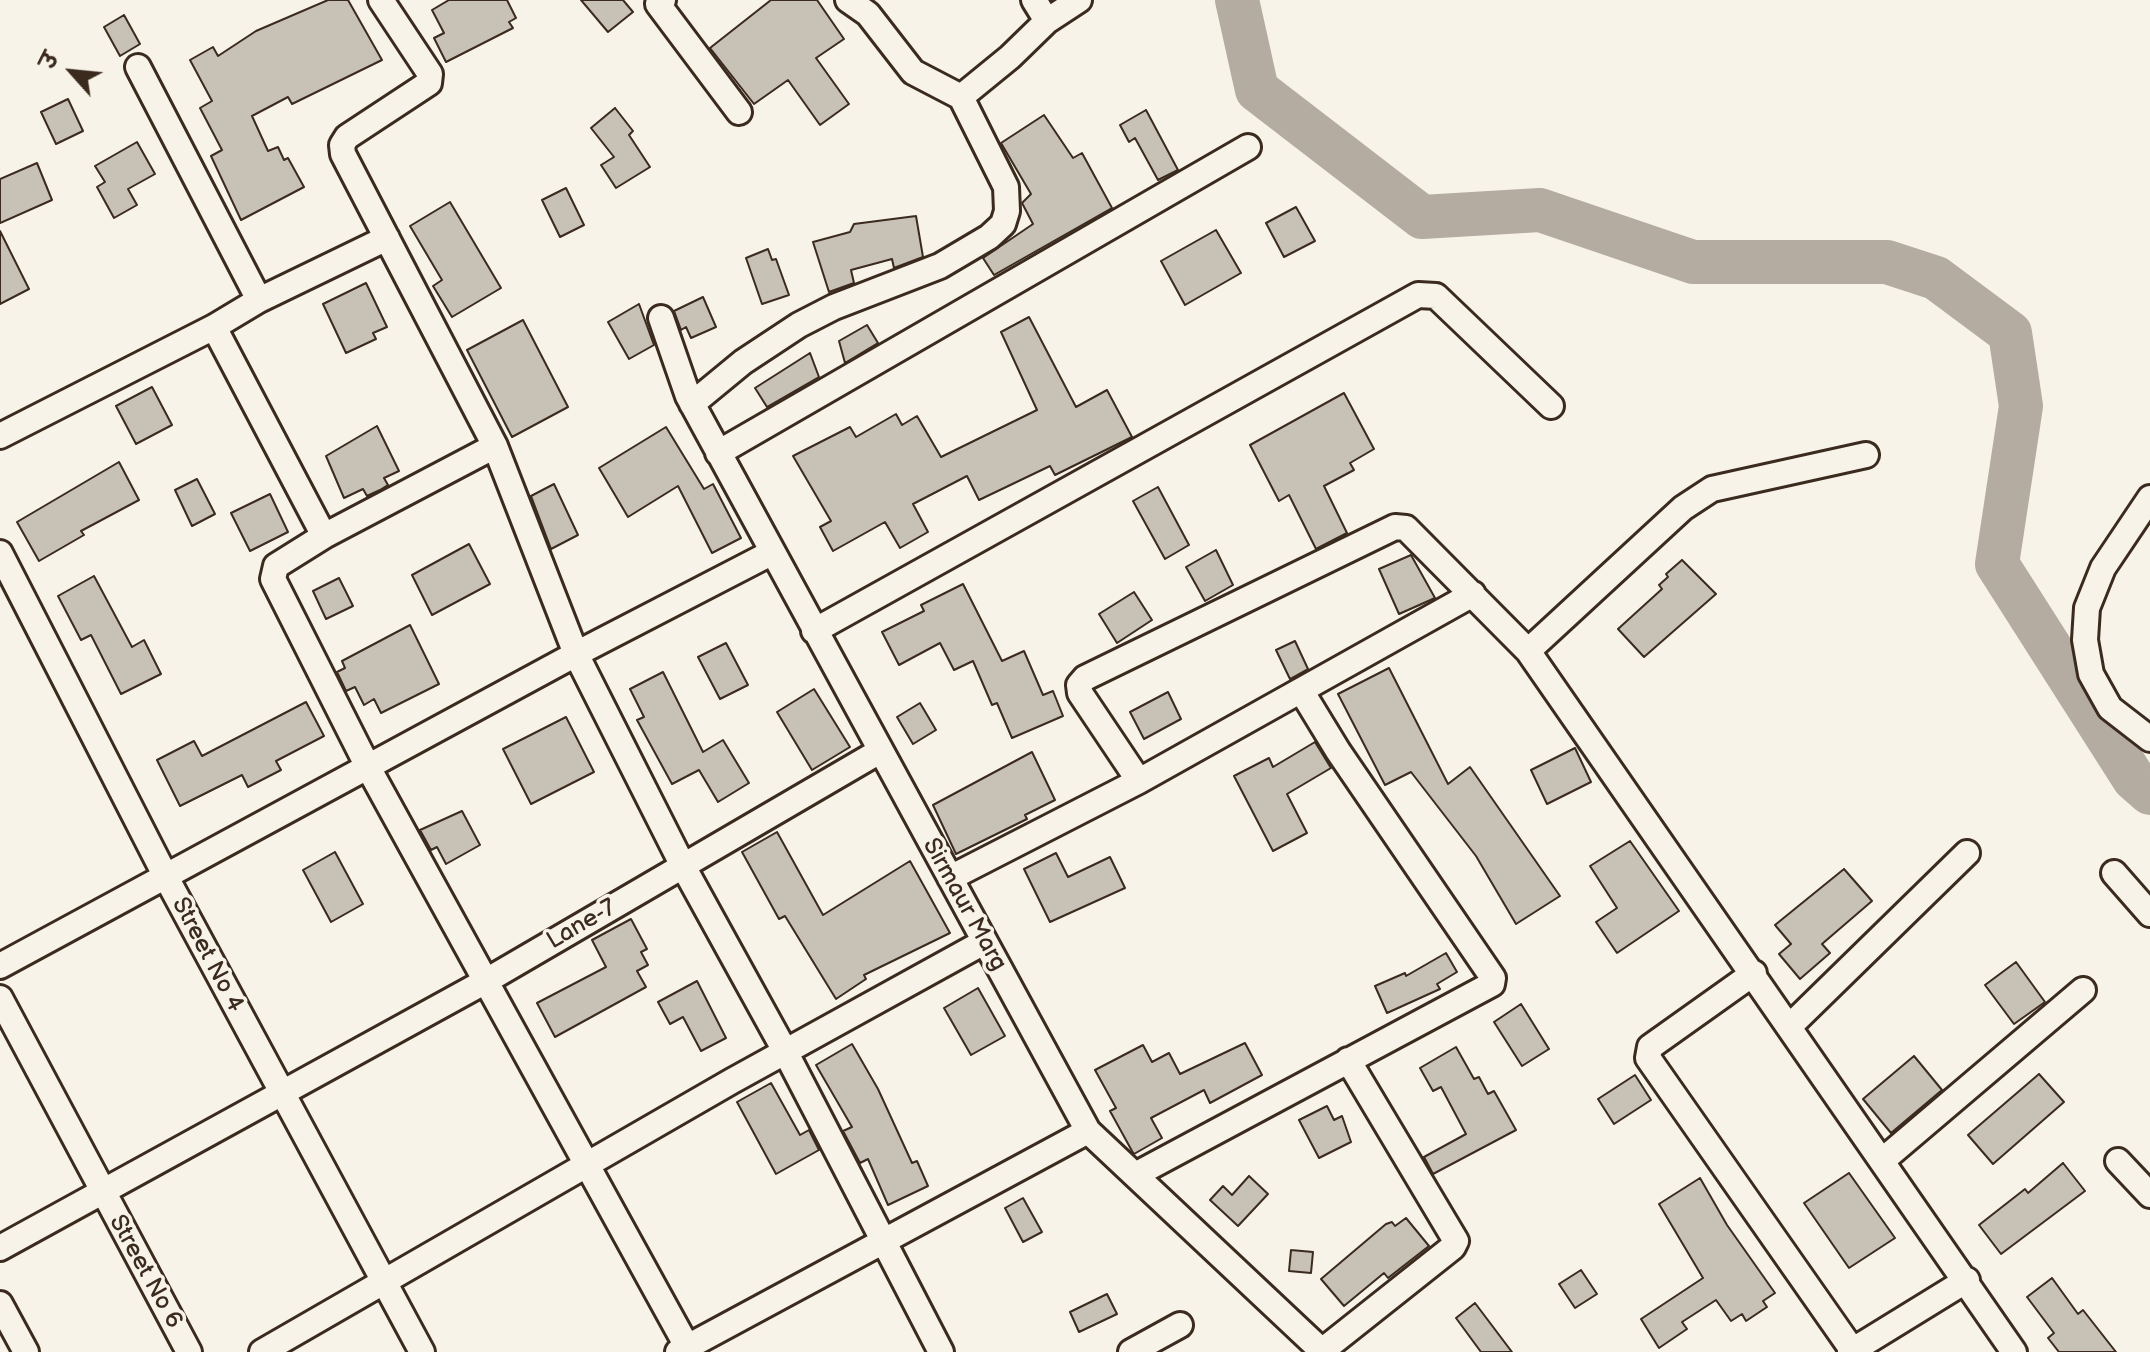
<!DOCTYPE html>
<html>
<head>
<meta charset="utf-8">
<style>
	body { margin:0 }
	#map { position:relative; width:2150px; height:1352px; overflow:hidden; background:#f7f3e8; font-family:"Balsamiq Sans","Playpen Sans Deva",sans-serif }
	canvas { display:block }
	.north { position:absolute; left:32px; top:32px; width:80px; height:80px; -webkit-text-stroke:6px #f7f3e8; paint-order:stroke; rotate:297deg; font-size:22px; font-weight:700; line-height:32px; text-align:center; color:#3b2a1e }
	.north::after { content:''; display:block; margin:auto; width:28px; height:36px; background:#3b2a1e; clip-path:polygon(50% 0,100% 100%,50% 72%,0 100%) }
</style>
</head>
<body>
<div id="map">
<canvas width="2150" height="1352"></canvas>
<div class="north">उ</div>
</div>
<script>
const c = document.querySelector('canvas').getContext('2d');
c.lineJoin = 'round';
const poly = rows => new Path2D(rows.map(r => 'M' + r).join(''));
function strokePath(path, color, width, dash) { c.strokeStyle = color; c.lineWidth = width; c.lineCap = dash ? 'butt' : 'round'; c.setLineDash(dash || []); c.stroke(path); }
function fillPath(path, color) { c.fillStyle = color; c.fill(path, 'evenodd'); }
function label(font, color, halo, rows, align = 'center') {
  c.font = font + ' "Balsamiq Sans",sans-serif'; c.lineWidth = 7; c.setLineDash([]); c.textBaseline = 'middle'; c.strokeStyle = halo; c.fillStyle = color; for (const [text, x, y, turn = 0] of rows) {
    c.save(); c.translate(x, y); c.rotate((+turn || 0) * Math.PI / 180); c.textAlign = isNaN(turn) ? turn : align; if (halo) c.strokeText(text, 0, 0); c.fillText(text, 0, 0); c.restore();
  }
}
const river = poly([
	[1237,0,1257,90,1422,217,1540,210,1693,262,1887,262,1936,278,2010,333,2021,406,1997,564,2134,779,2150,793]
]);
const building = poly([
	[328,0,348,0,382,60,292,104,288,97,252,116,268,151,278,147,284,160,288,158,304,187,241,220,211,156,222,150,200,108,212,101,190,60,213,47,218,56,256,31,328,0],
	[449,0,507,0,516,18,509,22,513,28,446,62,434,38,444,33,432,10,449,0],
	[581,0,623,0,633,12,608,32,581,0],
	[771,0,817,0,844,39,816,58,849,104,820,125,788,80,754,104,710,48,771,0],
	[124,15,140,44,120,56,104,27,124,15],
	[68,99,83,131,56,144,41,112,68,99],
	[615,108,633,131,629,135,650,167,616,188,601,165,614,157,591,128,615,108],
	[1146,110,1178,170,1158,180,1135,138,1129,142,1120,125,1146,110],
	[1044,115,1073,158,1082,153,1112,208,994,275,983,258,1033,224,1022,203,1031,194,1001,143,1044,115],
	[137,142,155,174,128,189,137,205,114,218,97,187,105,182,95,166,137,142],
	[37,163,52,200,0,223,0,179,37,163],
	[566,188,584,225,560,237,542,200,566,188],
	[450,202,501,288,452,317,433,286,442,280,410,226,450,202],
	[1296,207,1315,241,1284,257,1266,223,1296,207],
	[916,216,923,257,894,268,892,259,851,270,854,283,829,292,813,242,850,232,854,224,916,216],
	[1216,230,1241,273,1185,305,1161,261,1216,230],
	[0,231,29,289,0,304,0,231],
	[768,249,772,260,776,259,789,295,762,304,746,258,768,249],
	[366,283,387,327,373,333,376,339,346,353,323,304,366,283],
	[703,297,716,327,691,338,686,327,681,330,674,311,703,297],
	[639,304,654,345,629,359,608,322,639,304],
	[1029,317,1076,407,1107,390,1132,437,1055,475,1050,466,979,500,967,476,913,504,928,532,900,548,885,522,833,551,820,527,831,521,793,456,850,427,856,437,896,414,902,425,917,416,941,457,1037,410,1001,332,1029,317],
	[523,320,568,407,512,437,467,350,523,320],
	[867,325,878,343,845,363,839,341,867,325],
	[810,353,819,377,767,407,755,388,810,353],
	[152,387,172,425,136,444,116,406,152,387],
	[1344,393,1374,449,1350,463,1354,470,1324,486,1347,533,1316,549,1289,495,1279,501,1250,445,1344,393],
	[377,426,399,471,384,478,388,485,380,490,367,496,363,489,344,498,326,456,377,426],
	[666,427,704,489,713,484,741,538,712,553,678,486,628,517,599,468,666,427],
	[119,462,139,500,81,531,84,535,39,561,17,522,119,462],
	[197,479,215,514,192,526,175,490,197,479],
	[554,484,578,535,551,549,531,496,554,484],
	[1158,487,1189,545,1165,559,1133,501,1158,487],
	[270,494,288,532,250,551,231,513,270,494],
	[469,544,490,584,432,615,412,575,469,544],
	[1216,550,1233,585,1205,601,1186,567,1216,550],
	[1411,555,1435,598,1399,614,1379,569,1411,555],
	[1682,560,1716,594,1644,657,1618,629,1662,589,1659,585,1668,577,1666,574,1682,560],
	[94,576,132,647,144,640,161,674,121,694,91,635,81,640,58,596,94,576],
	[339,578,353,606,326,619,313,591,339,578],
	[963,584,1002,661,1024,651,1043,695,1053,691,1063,716,1012,738,997,703,992,705,973,661,954,670,940,643,899,665,882,632,924,611,921,605,963,584],
	[1134,592,1152,620,1117,643,1099,614,1134,592],
	[410,625,439,684,381,713,374,699,364,705,355,687,346,691,337,672,345,668,342,661,410,625],
	[1295,641,1308,669,1290,679,1276,650,1295,641],
	[726,643,748,685,720,699,698,657,726,643],
	[1389,668,1448,784,1470,767,1560,896,1516,924,1476,856,1411,772,1385,785,1338,694,1389,668],
	[663,672,703,752,723,740,749,783,718,802,699,770,672,784,637,720,644,717,630,689,663,672],
	[814,689,850,747,812,770,777,712,814,689],
	[1168,692,1181,719,1144,739,1130,712,1168,692],
	[306,702,324,736,276,761,281,770,248,787,242,775,180,806,157,760,194,741,202,756,306,702],
	[920,703,936,730,913,744,897,717,920,703],
	[566,717,594,772,531,804,503,749,566,717],
	[1315,742,1331,768,1287,794,1307,833,1273,851,1234,776,1269,758,1273,767,1315,742],
	[1575,748,1591,782,1547,804,1531,770,1575,748],
	[1032,752,1055,800,1025,815,1027,819,956,854,933,805,1032,752],
	[462,811,480,845,446,864,437,847,431,850,420,830,462,811],
	[777,832,823,915,910,861,950,933,864,975,866,979,836,999,785,916,779,919,742,852,777,832],
	[1630,841,1679,911,1617,953,1596,922,1617,908,1590,866,1630,841],
	[335,852,363,904,331,922,303,870,335,852],
	[1056,853,1068,877,1110,857,1125,888,1050,922,1024,869,1056,853],
	[1844,869,1872,901,1822,944,1830,953,1800,979,1779,954,1791,944,1775,925,1844,869],
	[631,919,647,949,641,952,648,965,637,971,646,987,555,1037,537,1003,606,967,592,940,631,919],
	[1446,953,1457,972,1437,984,1440,989,1387,1013,1375,986,1405,973,1406,976,1446,953],
	[2016,962,2045,1002,2014,1024,1985,985,2016,962],
	[697,981,726,1038,701,1051,683,1017,670,1024,658,1002,697,981],
	[978,988,1005,1036,971,1055,944,1008,978,988],
	[1521,1004,1549,1049,1522,1066,1494,1022,1521,1004],
	[1245,1043,1262,1075,1210,1103,1204,1090,1151,1118,1162,1138,1134,1154,1132,1151,1110,1111,1116,1108,1095,1070,1143,1045,1152,1062,1169,1053,1180,1074,1245,1043],
	[852,1044,878,1089,912,1163,917,1161,928,1186,888,1205,868,1159,860,1163,843,1131,852,1127,816,1065,852,1044],
	[1456,1047,1474,1079,1479,1077,1488,1094,1494,1091,1516,1130,1433,1174,1424,1157,1466,1134,1441,1087,1433,1091,1420,1068,1456,1047],
	[1914,1056,1942,1090,1891,1133,1863,1099,1914,1056],
	[2039,1074,2064,1102,1993,1164,1968,1135,2039,1074],
	[1635,1075,1651,1100,1614,1124,1598,1099,1635,1075],
	[771,1083,800,1135,809,1130,819,1150,776,1174,737,1102,771,1083],
	[1327,1106,1334,1120,1342,1116,1351,1142,1319,1158,1299,1120,1327,1106],
	[2063,1163,2085,1191,2001,1254,1979,1225,2025,1189,2028,1193,2063,1163],
	[1849,1173,1895,1238,1849,1268,1804,1203,1849,1173],
	[1249,1176,1268,1194,1238,1226,1210,1200,1223,1186,1232,1195,1249,1176],
	[1700,1178,1727,1225,1775,1293,1763,1301,1767,1307,1746,1321,1742,1314,1731,1321,1716,1300,1682,1322,1687,1329,1659,1348,1641,1319,1703,1278,1659,1204,1700,1178],
	[1023,1198,1042,1232,1023,1242,1005,1208,1023,1198],
	[1406,1218,1429,1246,1388,1278,1384,1273,1344,1306,1321,1279,1386,1224,1392,1222,1395,1226,1406,1218],
	[1291,1250,1313,1252,1311,1273,1289,1271,1291,1250],
	[1581,1270,1597,1294,1575,1308,1559,1284,1581,1270],
	[2052,1278,2078,1314,2083,1310,2116,1352,2059,1352,2048,1338,2054,1333,2027,1297,2052,1278],
	[1107,1294,1117,1314,1079,1332,1070,1312,1107,1294],
	[1475,1303,1512,1352,1481,1352,1456,1318,1475,1303]
]);
const minor = poly([
	[381,0,430,74,429,83,347,137,342,145,343,154,495,446,576,654,683,866,785,1051,941,1352],
	[663,0,658,4,739,112],
	[848,0,868,14,913,72,961,97],
	[1047,21,1079,0],
	[138,67,259,300],
	[661,318,688,396,1088,1131,1323,1352],
	[214,327,324,536,276,566,273,579,369,769,690,1352],
	[692,404,743,362,799,325,834,307,940,266,989,237,1003,224,1007,211,1006,187,961,97,1010,57,1047,21,1034,0],
	[0,436,214,327,259,300,387,238],
	[718,453,1248,147],
	[2150,498,2103,568,2087,608,2085,640,2091,674,2110,708,2150,739],
	[324,536,495,446],
	[0,553,166,877,422,1352],
	[814,631,1418,295,1436,296,1551,406],
	[1528,651,1683,508,1712,489,1866,455],
	[1139,781,1080,693,1079,685,1085,678,1395,527,1406,528,1528,651,2014,1352],
	[2114,873,2150,914],
	[950,878,1139,781,1473,594],
	[0,966,576,654,771,553],
	[1754,973,1650,1047,1648,1058,1853,1351],
	[0,998,189,1352],
	[1790,1026,1967,853],
	[1883,1160,2083,990],
	[2118,1161,2150,1195],
	[1135,1175,1492,984,1493,978,1338,751,1302,692],
	[0,1248,486,981,880,751],
	[0,1304,26,1352],
	[1322,1351,1453,1247,1456,1241,1348,1060],
	[262,1352,732,1081,984,942],
	[678,1352,1088,1131],
	[1131,1352,1180,1325],
	[1850,1352,1967,1280]
]);
const streetNames = [
	["Sirmaur Marg",964,905,61],
	["Lane-7",582,925,-30],
	["Street No 4",207,955,62],
	["Street No 6",145,1272,61]
];
strokePath(river, '#b4aca0', 44);
fillPath(building, '#c8c1b6');
strokePath(building, '#3b2a1e', 2);
strokePath(minor, '#3b2a1e', 30);
strokePath(minor, '#f7f3e8', 24);
label('24px', '#3b2a1e', '#f7f3e8', streetNames);
</script>
</body>
</html>
